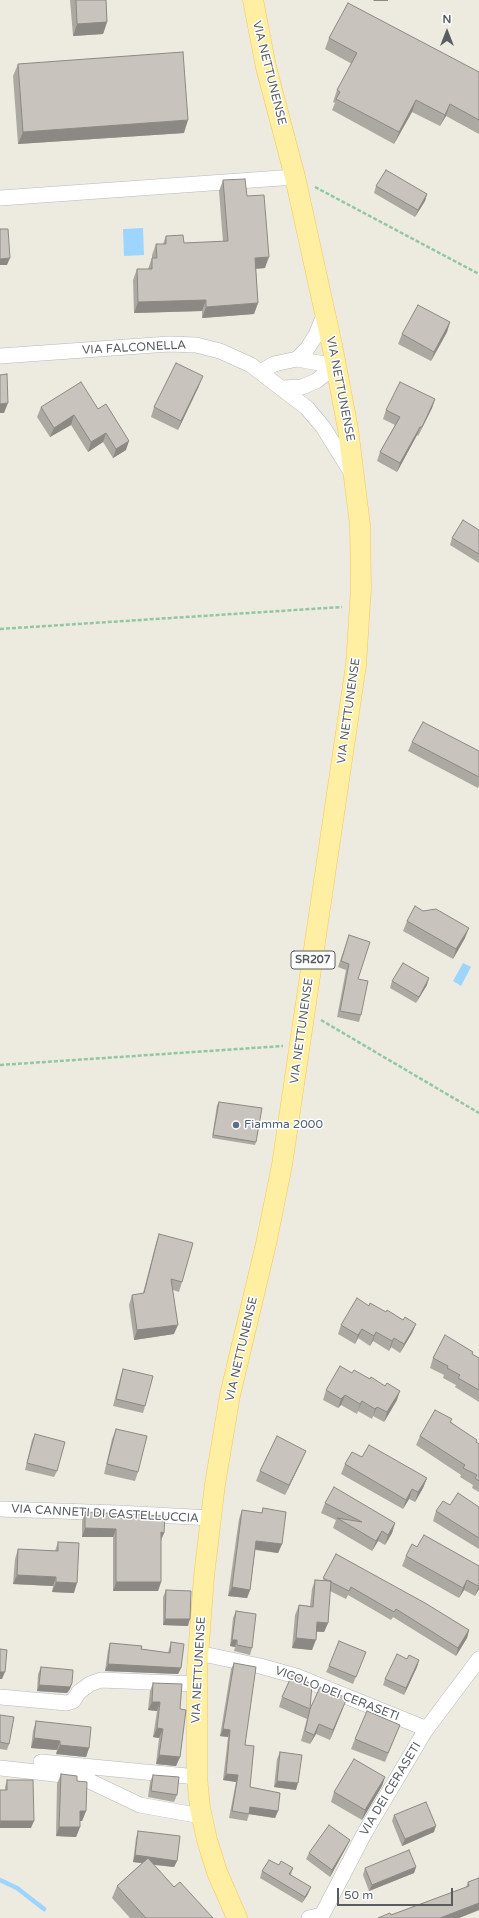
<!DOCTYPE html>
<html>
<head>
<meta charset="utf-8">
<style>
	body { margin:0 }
	#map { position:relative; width:479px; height:1918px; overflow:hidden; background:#edeadf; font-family:"Varela Round",sans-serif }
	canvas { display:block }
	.north { position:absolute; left:427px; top:12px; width:40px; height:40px; -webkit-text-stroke:3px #fff; paint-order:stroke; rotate:0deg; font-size:11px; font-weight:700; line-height:16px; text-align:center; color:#585d62 }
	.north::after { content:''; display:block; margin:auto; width:14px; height:18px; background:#585d62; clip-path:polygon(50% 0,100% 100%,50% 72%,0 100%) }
	.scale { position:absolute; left:337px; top:1888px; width:116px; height:18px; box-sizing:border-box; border:2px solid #585d62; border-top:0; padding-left:5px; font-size:12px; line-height:14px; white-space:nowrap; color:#585d62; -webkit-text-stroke:3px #fff; paint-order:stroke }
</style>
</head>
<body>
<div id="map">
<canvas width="479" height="1918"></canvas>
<div class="north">N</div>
<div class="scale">50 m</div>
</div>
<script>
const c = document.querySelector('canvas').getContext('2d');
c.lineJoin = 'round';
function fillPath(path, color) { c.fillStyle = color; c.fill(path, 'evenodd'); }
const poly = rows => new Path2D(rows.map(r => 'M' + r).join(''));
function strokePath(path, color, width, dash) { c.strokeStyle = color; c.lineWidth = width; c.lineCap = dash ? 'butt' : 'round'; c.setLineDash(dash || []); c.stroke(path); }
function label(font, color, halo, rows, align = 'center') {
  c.font = font + ' "Varela Round",sans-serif'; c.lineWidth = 3; c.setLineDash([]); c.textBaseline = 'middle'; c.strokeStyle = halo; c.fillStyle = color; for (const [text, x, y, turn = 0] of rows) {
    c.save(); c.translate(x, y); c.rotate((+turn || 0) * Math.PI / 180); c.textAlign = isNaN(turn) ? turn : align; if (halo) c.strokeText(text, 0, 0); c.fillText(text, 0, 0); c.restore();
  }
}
const water = poly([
	[143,228,144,255,124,256,123,229],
	[463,963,471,967,461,986,453,981]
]);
const stream = poly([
	[0,1880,17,1888,44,1909]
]);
const path = poly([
	[315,187,479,274],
	[0,629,342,607],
	[321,1020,479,1113],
	[0,1065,283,1046]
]);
const minor = poly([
	[0,198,295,177],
	[0,356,169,344,196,345,220,351,251,365,307,408,323,427,351,472],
	[297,359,307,349,316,335,325,313],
	[261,372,274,364,297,359,336,366],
	[283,388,302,387,316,381,336,366],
	[0,1509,118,1513,211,1518],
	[198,1653,260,1666,296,1676,427,1729],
	[0,1697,67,1703,73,1701,79,1692,90,1684,101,1680,197,1684],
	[41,1762,197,1777],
	[0,1768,81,1777,140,1805,201,1816],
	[309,1918,322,1915,364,1834,425,1731,479,1659]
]);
const major = poly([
	[237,1918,217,1872,207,1840,200,1808,197,1777,197,1670,204,1576,215,1484,230,1395,266,1244,282,1165,356,665,361,588,360,525,348,429,332,345,295,177,266,67,253,0]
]);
const wall = poly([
	[70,0,106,0,107,22,103,34,73,36],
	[329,38,479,72,479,134,446,116,440,126,412,112,394,144,332,110,335,103,333,102,337,90,352,64,325,49],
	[18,64,184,133,18,144,13,76],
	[223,180,247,196,265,268,256,269,258,303,254,314,202,318,202,311,134,313,133,280,137,269,148,269,152,258,152,255,156,244,163,244,166,236,184,243,223,242,219,191],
	[376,186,427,194,425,201,415,217,374,193],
	[450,322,447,332,431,361,398,344,402,334],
	[199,386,178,430,151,417,154,407],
	[435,399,432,408,418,436,417,435,397,472,377,461,380,452,395,425,383,419,386,410],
	[41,407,98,409,126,450,113,458,103,442,88,452,71,425,50,437,37,417],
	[479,530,479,563,450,545,452,538],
	[412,742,479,751,479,786,478,788,408,751],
	[423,911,465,938,453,959,403,931,407,921],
	[349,935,358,979,361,1015,359,1022,337,1017,346,970,338,967],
	[392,981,427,985,416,1003,390,988],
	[219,1102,256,1142,255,1145,212,1138,217,1105],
	[159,1234,182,1282,179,1292,173,1290,174,1334,134,1340,129,1305,132,1295,143,1293,156,1243],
	[369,1306,403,1320,416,1324,412,1333,400,1353,391,1347,389,1351,373,1341,370,1346,358,1338,355,1344,338,1334,341,1325],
	[472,1355,479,1358,479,1402,455,1387,456,1385,443,1378,444,1375,430,1368,433,1358],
	[123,1369,145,1406,143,1413,113,1406,121,1375],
	[326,1390,397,1400,384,1422,373,1416,372,1419,358,1411,357,1414,341,1405,338,1408,323,1400],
	[451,1422,479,1444,479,1492,472,1488,473,1485,460,1477,461,1475,416,1445,420,1436],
	[116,1429,138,1472,135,1481,104,1474,112,1439],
	[35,1434,57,1471,54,1477,25,1470,32,1440],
	[362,1457,427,1478,423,1488,415,1502,409,1499,403,1509,341,1474,345,1464],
	[302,1460,285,1495,256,1481,260,1471],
	[325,1503,395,1523,392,1533,385,1545,378,1541,372,1551,333,1528,336,1520,321,1513],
	[450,1505,479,1507,479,1549,433,1521,436,1511],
	[263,1508,282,1544,278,1553,255,1550,250,1590,247,1598,228,1596,239,1519,242,1510,262,1513],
	[85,1512,164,1533,161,1541,161,1582,158,1591,113,1591,113,1537,82,1537,82,1521],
	[58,1542,74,1593,52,1592,53,1586,13,1584,15,1559,18,1549,55,1551],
	[417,1547,479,1566,479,1589,475,1596,464,1590,459,1598,402,1566,406,1556],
	[336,1554,469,1630,467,1638,456,1656,393,1617,391,1620,348,1595,346,1599,330,1591,328,1623,324,1632,317,1632,312,1650,292,1648,295,1615,299,1605,310,1606,312,1589,315,1580,323,1580],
	[166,1590,188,1626,163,1625,163,1597],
	[236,1611,252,1648,250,1655,234,1651,235,1647,230,1646,233,1618],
	[171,1642,181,1668,178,1674,105,1671,108,1650,110,1643,141,1649,168,1653,169,1649],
	[366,1652,353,1684,326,1672,329,1666],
	[407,1659,419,1660,417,1667,404,1695,383,1685,385,1679],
	[234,1663,245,1745,250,1787,278,1811,275,1818,249,1814,247,1821,229,1818,236,1782,223,1780,228,1737,220,1736,231,1669],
	[41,1667,72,1683,70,1689,67,1693,37,1691,38,1674],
	[153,1683,180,1709,180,1757,176,1766,156,1764,159,1738,153,1737,157,1711,148,1710,150,1691],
	[282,1697,310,1709,307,1719,279,1707],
	[343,1708,330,1740,316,1734,310,1744,301,1741,307,1719,310,1709],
	[0,1715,9,1744,7,1750,0,1749],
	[36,1721,89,1748,86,1757,56,1754,57,1750,31,1748,33,1731],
	[400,1725,385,1762,351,1749,355,1739],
	[280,1752,296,1790,274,1787,277,1759],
	[61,1774,77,1781,86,1811,82,1821,80,1821,80,1827,76,1837,56,1836,57,1784],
	[153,1775,177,1795,174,1802,148,1797,150,1782],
	[385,1777,382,1786,362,1820,331,1802,334,1792],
	[7,1780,31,1828,0,1828,0,1790,5,1790,5,1787],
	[394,1815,434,1832,402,1846,392,1821],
	[138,1831,177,1861,174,1867,154,1865,174,1887,213,1918,130,1918,112,1898,117,1886,142,1863,133,1862,136,1838],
	[347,1846,330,1877,306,1859,309,1853],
	[279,1865,293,1868,291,1875,308,1894,302,1903,260,1878,262,1871],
	[416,1867,414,1873,369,1891,363,1875,365,1868],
	[468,1882,479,1910,459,1918,378,1918,391,1915,466,1887]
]);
const shadedWall = poly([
	[374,0,388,0,388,1,373,1],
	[107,22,103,34,73,36,77,24],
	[416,100,412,112,394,144,399,132],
	[450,104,446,116,440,126],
	[188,120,184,133,18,144,23,132],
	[427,194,425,201,415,217,418,210],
	[269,257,265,268,251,269,255,258],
	[10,258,7,265,0,265,0,259],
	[206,300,202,311,134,313,138,302],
	[258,303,254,314,202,318,206,307],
	[450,322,447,332,431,361,434,352],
	[203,376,199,386,178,430,181,421],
	[435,399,432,408,418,436,422,427],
	[8,403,4,413,0,413,0,404],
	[74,415,71,425,50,437,54,428],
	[420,427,417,435,397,472,400,463],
	[106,433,103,442,88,452,91,442],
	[129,441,126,450,113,458,116,449],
	[469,928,465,938,453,959,456,949],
	[429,978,427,985,416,1003,419,997],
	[416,1324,412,1333,400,1353,404,1344],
	[178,1325,174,1334,134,1340,137,1330],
	[362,1329,358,1338,355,1344,358,1335],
	[376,1332,373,1341,370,1346,374,1336],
	[394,1338,391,1347,389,1351,392,1341],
	[400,1391,397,1400,384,1422,387,1412],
	[345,1395,341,1405,338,1408,341,1399],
	[362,1401,358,1411,357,1414,360,1404],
	[377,1407,373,1416,372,1419,375,1409],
	[306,1451,302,1460,285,1495,289,1485],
	[427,1478,423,1488,415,1502,418,1492],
	[412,1489,409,1499,403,1509,406,1500],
	[395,1523,392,1533,385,1545,388,1535],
	[85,1528,116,1529,113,1537,82,1537],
	[382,1531,378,1541,372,1551,376,1541],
	[161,1532,164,1533,160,1541],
	[256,1541,282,1544,278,1553,253,1549],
	[17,1575,56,1577,53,1586,13,1584],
	[467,1580,464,1590,459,1598,463,1588],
	[56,1582,77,1583,74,1593,52,1592],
	[116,1582,161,1582,158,1591,113,1591],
	[479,1585,479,1589,475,1596],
	[232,1587,250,1590,247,1598,228,1596],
	[165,1619,190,1619,188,1626,163,1625],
	[317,1622,328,1623,324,1632,314,1631],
	[469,1630,467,1638,456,1656,458,1648],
	[296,1638,316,1640,312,1650,292,1648],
	[232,1640,237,1640,235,1647,230,1646],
	[419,1660,417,1667,404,1695,406,1688],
	[108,1664,181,1668,178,1674,105,1671],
	[0,1672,5,1672,2,1679,0,1679],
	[72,1683,70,1689,67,1693,37,1691,39,1685],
	[347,1698,343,1708,330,1740,333,1730],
	[152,1702,160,1702,157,1711,148,1710],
	[319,1724,316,1734,310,1744,314,1735],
	[157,1728,163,1729,159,1738,153,1737],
	[223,1729,230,1730,228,1737,220,1736],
	[34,1738,60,1741,57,1750,31,1748],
	[60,1745,89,1748,86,1757,56,1754],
	[159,1755,180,1757,176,1766,156,1764],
	[226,1774,238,1775,236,1782,223,1780],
	[385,1777,382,1786,362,1820,365,1810],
	[277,1781,298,1783,296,1790,274,1787],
	[250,1807,278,1811,275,1818,248,1814],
	[80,1811,86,1811,82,1821,77,1821],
	[0,1821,34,1821,31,1828,0,1828],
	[436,1826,434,1832,402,1846,405,1839],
	[59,1827,80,1827,76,1837,56,1836],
	[350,1840,347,1846,330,1877,332,1870],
	[135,1855,177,1861,174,1867,133,1862],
	[416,1867,414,1873,369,1891,372,1885],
	[311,1887,308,1894,302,1903,305,1897],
	[479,1903,479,1910,459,1918,440,1918]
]);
const building = poly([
	[76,0,106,0,107,22,77,24,76,0],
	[348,3,479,72,479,120,450,104,445,115,416,100,399,132,336,99,340,92,337,90,357,53,329,38,348,3],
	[183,52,188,120,23,132,18,64,183,52],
	[386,170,427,194,418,210,376,186,386,170],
	[245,179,247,196,264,195,269,257,255,258,258,303,206,307,206,300,138,302,137,269,152,269,152,258,157,258,156,244,166,244,166,236,183,235,184,243,228,241,223,180,245,179],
	[0,229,8,229,10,258,0,259,0,229],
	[418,305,450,322,434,352,402,334,418,305],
	[176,363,203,376,181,421,154,407,176,363],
	[7,374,8,403,0,404,0,375,7,374],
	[81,382,98,409,106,404,129,441,116,449,106,433,91,442,74,415,54,428,41,407,81,382],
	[400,382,435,399,422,427,420,427,400,463,380,452,400,417,386,410,400,382],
	[463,520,479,530,479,554,452,538,463,520],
	[423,722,479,751,479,777,412,742,423,722],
	[415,906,423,911,436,909,469,928,456,949,407,921,415,906],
	[349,935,370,942,358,979,368,981,361,1015,340,1011,349,964,341,961,349,935],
	[403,963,429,978,419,997,392,981,403,963],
	[219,1102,262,1108,256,1142,213,1135,219,1102],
	[159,1234,193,1243,182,1282,171,1279,178,1325,137,1330,132,1295,144,1293,159,1234],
	[357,1298,369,1306,370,1303,386,1312,387,1310,403,1320,405,1317,416,1324,404,1344,394,1338,392,1341,376,1332,374,1336,362,1329,358,1335,341,1325,357,1298],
	[445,1335,473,1352,472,1354,479,1358,479,1390,458,1378,460,1375,447,1368,448,1366,433,1358,445,1335],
	[340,1366,352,1373,354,1370,370,1379,371,1377,385,1386,387,1383,400,1391,387,1412,377,1407,375,1409,362,1401,360,1404,345,1395,341,1399,326,1390,340,1366],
	[123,1369,153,1376,145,1406,116,1399,123,1369],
	[435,1410,452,1419,450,1422,477,1440,476,1442,479,1444,479,1481,475,1478,477,1475,463,1468,465,1465,420,1436,435,1410],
	[116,1429,147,1436,138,1472,107,1464,116,1429],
	[35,1434,65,1442,57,1471,27,1463,35,1434],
	[277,1436,306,1451,289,1485,260,1471,277,1436],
	[369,1445,427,1478,418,1492,412,1489,406,1500,345,1464,352,1452,362,1457,369,1445],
	[334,1487,395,1523,388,1535,382,1531,376,1541,337,1518,362,1522,325,1503,334,1487],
	[458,1493,479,1507,479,1538,436,1511,443,1501,450,1505,458,1493],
	[263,1508,286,1512,282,1544,256,1541,250,1590,232,1587,242,1510,262,1513,263,1508],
	[85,1512,165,1516,164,1533,161,1532,161,1582,116,1582,116,1529,85,1528,85,1512],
	[424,1535,479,1566,479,1585,478,1586,467,1580,463,1588,406,1556,412,1544,417,1547,424,1535],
	[58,1542,79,1543,77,1583,56,1582,56,1577,17,1575,18,1549,58,1551,58,1542],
	[336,1554,425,1603,469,1630,458,1648,396,1609,394,1612,351,1587,349,1591,331,1582,331,1581,329,1581,323,1578,336,1554],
	[315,1580,331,1581,328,1623,317,1622,316,1640,296,1638,299,1605,313,1607,315,1580],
	[166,1590,191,1591,190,1619,165,1619,166,1590],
	[236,1611,256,1614,252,1648,237,1645,237,1640,232,1640,236,1611],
	[339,1641,366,1652,356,1677,329,1666,339,1641],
	[171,1642,184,1644,181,1668,108,1664,110,1643,142,1646,141,1649,170,1653,171,1642],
	[0,1649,7,1650,5,1672,0,1672,0,1649],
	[397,1654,407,1659,409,1655,419,1660,406,1688,385,1679,397,1654],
	[234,1663,256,1667,245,1745,254,1746,250,1787,280,1793,278,1811,250,1807,249,1814,232,1811,238,1775,226,1774,230,1730,223,1729,234,1663],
	[41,1667,73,1670,72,1683,70,1687,39,1685,41,1667],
	[292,1675,312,1684,310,1709,282,1697,292,1675],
	[153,1683,182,1684,180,1709,186,1710,180,1757,159,1755,163,1729,157,1728,160,1702,152,1702,153,1683],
	[320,1687,347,1698,333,1730,319,1724,314,1735,305,1731,310,1709,320,1687],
	[367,1711,400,1725,388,1753,355,1739,367,1711],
	[0,1715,14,1717,9,1744,0,1742,0,1715],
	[36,1721,91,1727,89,1748,60,1745,60,1741,34,1738,36,1721],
	[280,1752,302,1755,298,1783,277,1781,280,1752],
	[354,1759,385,1777,365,1810,334,1792,354,1759],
	[61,1774,77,1776,77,1781,87,1782,86,1811,80,1811,80,1827,59,1827,61,1774],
	[153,1775,179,1777,177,1795,151,1791,153,1775],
	[7,1780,33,1780,34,1821,0,1821,0,1790,7,1790,7,1780],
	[426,1802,436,1826,405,1839,394,1815,426,1802],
	[329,1825,350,1840,332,1870,309,1853,329,1825],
	[138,1831,180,1836,177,1861,135,1855,138,1831],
	[409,1850,416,1867,372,1885,365,1868,409,1850],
	[148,1858,174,1887,180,1882,213,1918,146,1918,117,1886,148,1858],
	[269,1860,279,1865,281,1861,293,1868,289,1874,311,1887,305,1897,262,1871,269,1860],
	[479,1878,479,1903,440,1918,378,1918,390,1913,391,1915,469,1886,468,1882,479,1878]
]);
const markers = [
	[236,1125,4,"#5c6f8a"]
];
const shields = [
	[313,960,44]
];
const shieldNames = [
	["SR207",313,960]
];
const streetNames = [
	["VIA NETTUNENSE",269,73,76],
	["VIA FALCONELLA",134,348,-3],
	["VIA NETTUNENSE",340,389,79],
	["VIA NETTUNENSE",349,711,-82],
	["VIA NETTUNENSE",302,1031,-82],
	["VIA NETTUNENSE",242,1349,-77],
	["VIA CANNETI DI CASTELLUCCIA",105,1514,3],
	["VIA NETTUNENSE",199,1670,-87],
	["VICOLO DEI CERASETI",337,1694,21],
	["VIA DEI CERASETI",391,1789,-59]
];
const serviceNames = [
	["Fiamma 2000",244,1125]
];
fillPath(water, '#9dd5ff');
strokePath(stream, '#9dd5ff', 4.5);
strokePath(minor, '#b5b8be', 16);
strokePath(major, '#f9c74c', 21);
strokePath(path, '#92c8a1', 2.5, [4, 2]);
strokePath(minor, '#fff', 15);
strokePath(major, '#ffefa2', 20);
fillPath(wall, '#aca9a3');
fillPath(shadedWall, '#8c8984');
fillPath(building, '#c8c4bd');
strokePath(building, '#8c8984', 1);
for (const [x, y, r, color] of markers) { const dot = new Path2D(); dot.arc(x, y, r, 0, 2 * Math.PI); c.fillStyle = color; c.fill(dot); strokePath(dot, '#fff', 1.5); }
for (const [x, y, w] of shields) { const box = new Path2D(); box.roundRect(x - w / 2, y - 9, w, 18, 3); c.fillStyle = '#fff'; c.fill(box); strokePath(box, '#585d62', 1); }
label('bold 11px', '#585d62', null, shieldNames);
label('12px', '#585d62', '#fff', streetNames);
label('12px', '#4e5e75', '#fff', serviceNames, 'left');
</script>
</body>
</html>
